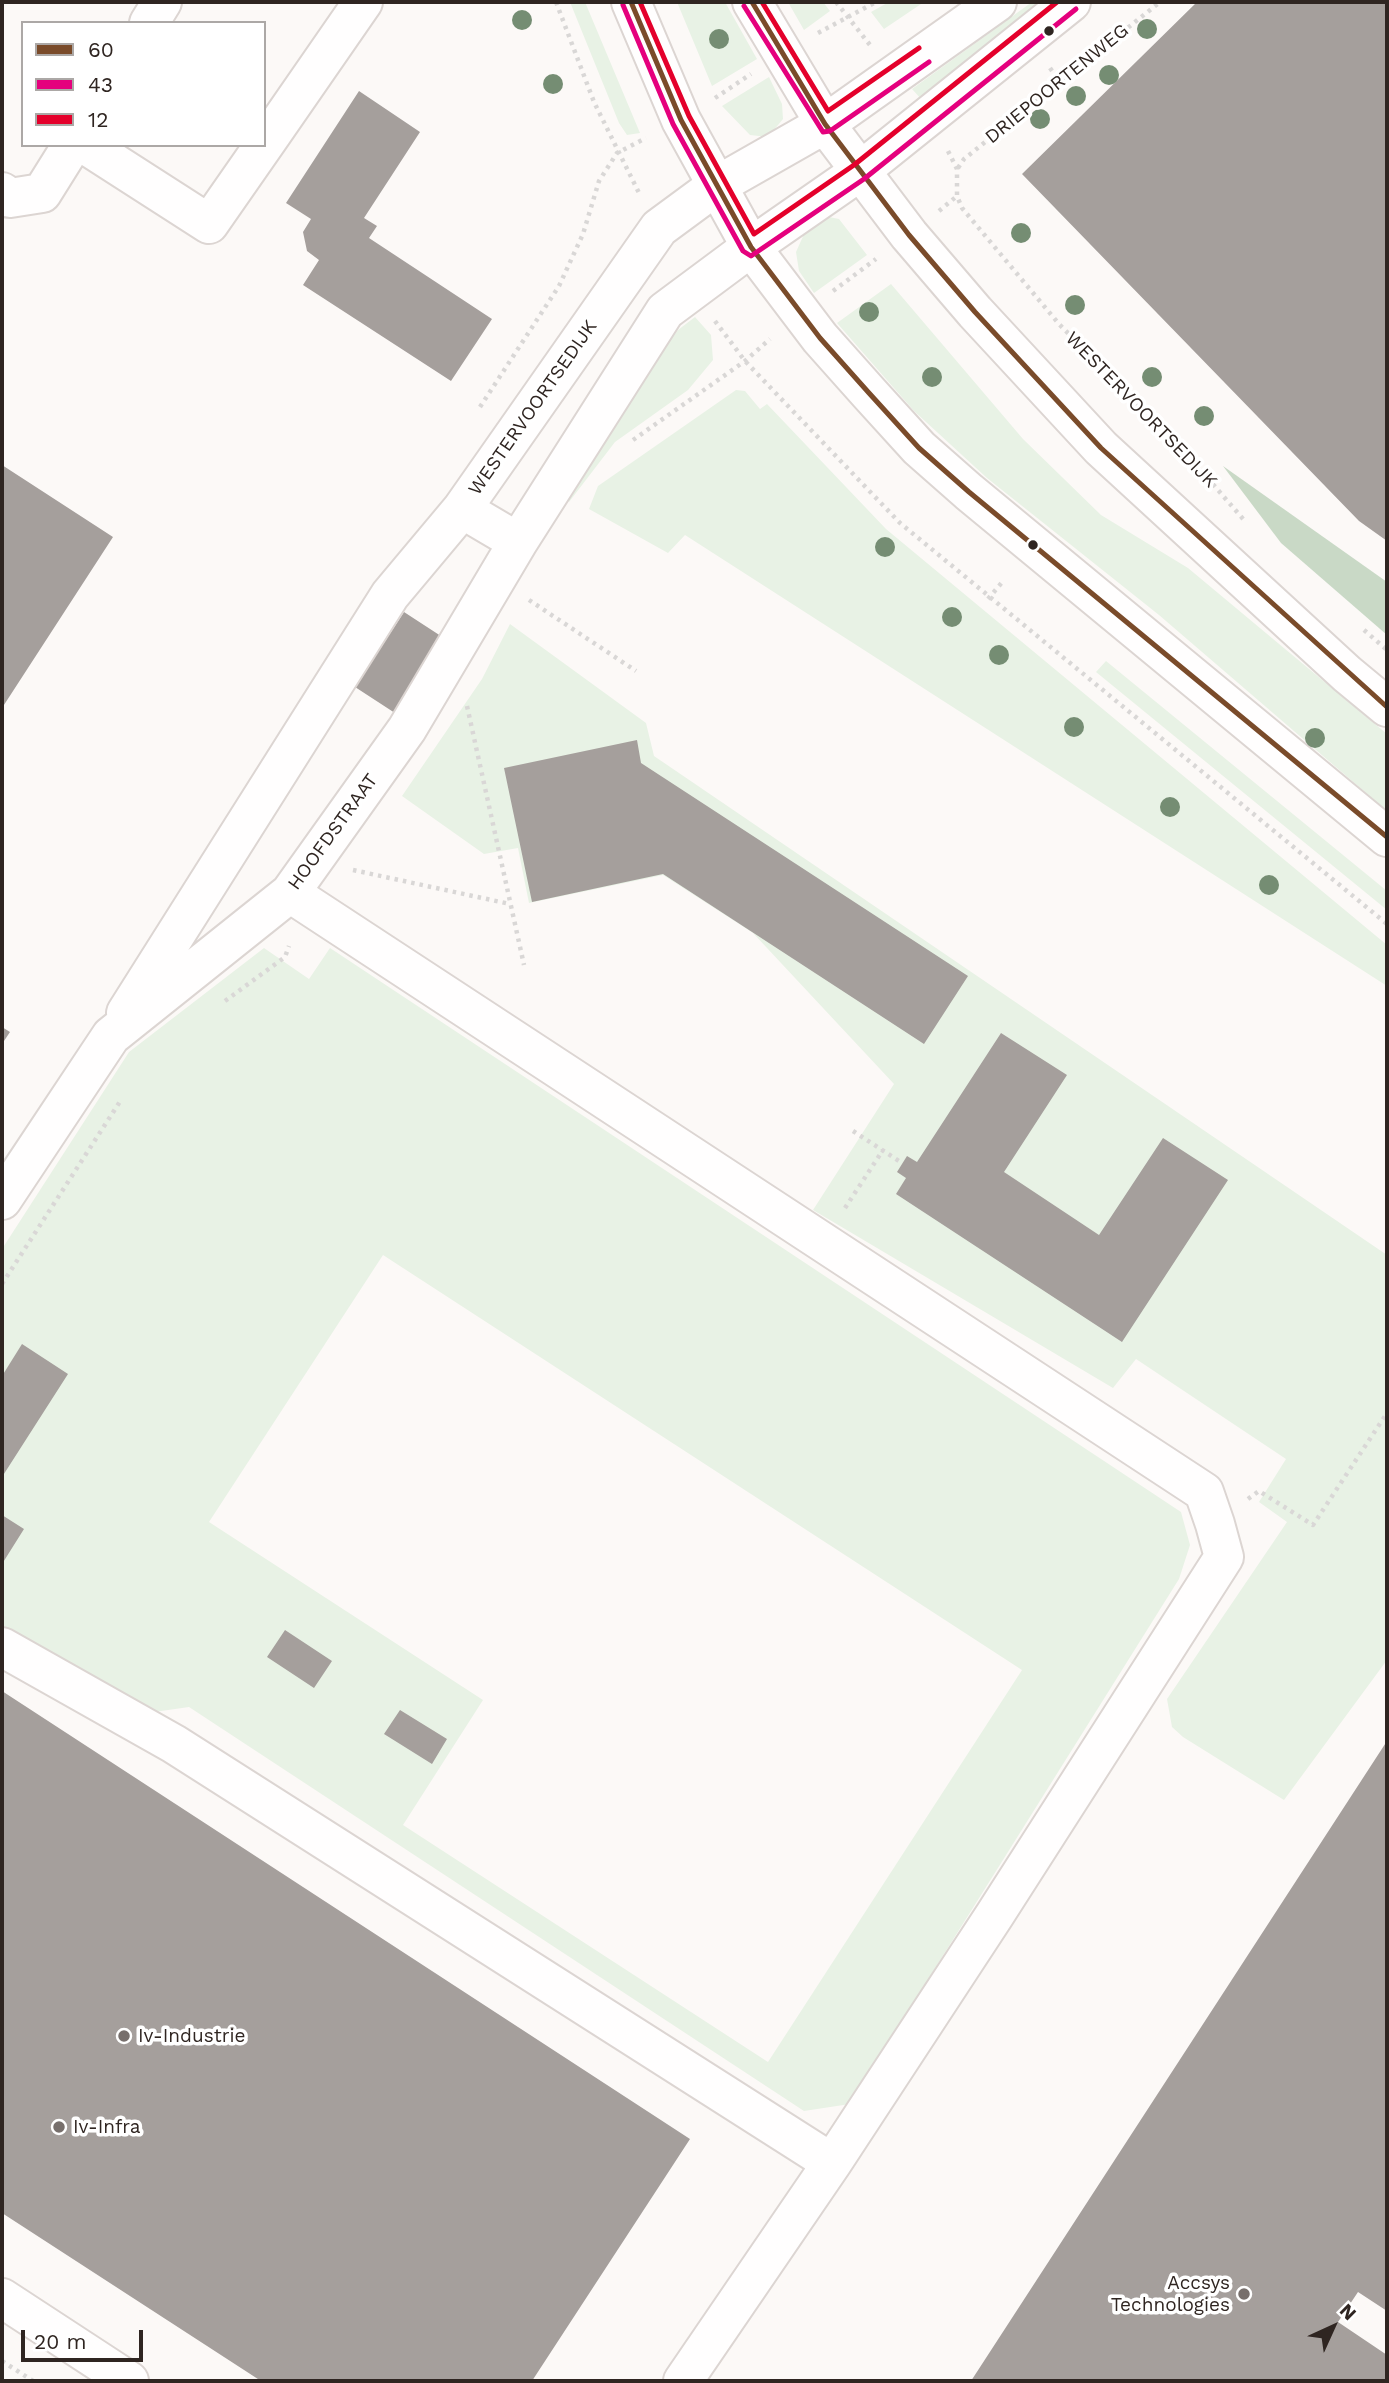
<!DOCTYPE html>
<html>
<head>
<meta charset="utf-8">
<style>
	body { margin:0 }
	#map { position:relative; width:1389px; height:2383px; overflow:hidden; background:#fcf9f7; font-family:"Work Sans",sans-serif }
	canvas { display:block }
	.frame { position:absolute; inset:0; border:4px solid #2f2521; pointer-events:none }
	.legend { position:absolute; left:21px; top:21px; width:245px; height:126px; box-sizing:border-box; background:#fff; border:2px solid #aca8a6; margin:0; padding:9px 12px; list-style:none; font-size:21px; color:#2f2521 }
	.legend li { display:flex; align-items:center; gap:14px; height:35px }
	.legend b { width:35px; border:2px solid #aca8a6 }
	.north { position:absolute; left:1298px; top:2292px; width:70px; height:70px; -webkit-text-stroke:5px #fff; paint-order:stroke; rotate:45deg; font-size:19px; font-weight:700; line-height:28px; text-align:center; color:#2f2521 }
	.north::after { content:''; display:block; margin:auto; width:24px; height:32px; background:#2f2521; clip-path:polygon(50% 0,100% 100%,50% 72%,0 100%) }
	.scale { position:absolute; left:21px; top:2330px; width:122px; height:32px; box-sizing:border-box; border:4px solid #2f2521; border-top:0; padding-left:9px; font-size:21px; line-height:24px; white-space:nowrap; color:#2f2521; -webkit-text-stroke:5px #fff; paint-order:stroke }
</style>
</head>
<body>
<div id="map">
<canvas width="1389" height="2383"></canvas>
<div class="frame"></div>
<ul class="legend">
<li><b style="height:9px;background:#7a4b2a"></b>60</li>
<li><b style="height:9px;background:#e5007d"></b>43</li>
<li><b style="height:9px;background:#e4002b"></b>12</li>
</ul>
<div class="north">N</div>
<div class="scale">20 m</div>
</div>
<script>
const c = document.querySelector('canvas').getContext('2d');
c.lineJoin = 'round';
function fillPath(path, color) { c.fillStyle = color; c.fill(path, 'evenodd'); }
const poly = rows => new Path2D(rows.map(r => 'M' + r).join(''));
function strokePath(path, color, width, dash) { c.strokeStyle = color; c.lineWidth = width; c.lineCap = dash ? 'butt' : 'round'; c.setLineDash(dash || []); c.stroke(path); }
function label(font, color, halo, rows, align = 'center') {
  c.font = font + ' "Work Sans",sans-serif'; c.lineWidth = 7; c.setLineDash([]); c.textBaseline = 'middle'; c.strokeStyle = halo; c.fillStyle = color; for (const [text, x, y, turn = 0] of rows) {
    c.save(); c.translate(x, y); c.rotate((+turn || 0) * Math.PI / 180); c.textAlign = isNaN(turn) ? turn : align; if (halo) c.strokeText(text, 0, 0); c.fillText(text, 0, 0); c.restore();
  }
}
const green = poly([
	[570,2,585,2,640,133,627,135,619,123],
	[677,2,725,2,757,59,712,86],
	[788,2,823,2,830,11,804,30],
	[889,2,924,2,884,29,871,12],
	[1032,2,1050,2,922,100,912,89],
	[769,77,782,104,783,119,768,137,750,135,722,106],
	[819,215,839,219,867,255,814,293,799,271,796,252,809,223],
	[891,284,1023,439,1101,515,1188,568,1387,734,1387,811,1159,615,987,478,914,411,837,323],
	[695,317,711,335,713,360,688,390,615,442,569,502,566,498,646,372,678,330],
	[736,390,745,391,760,409,767,404,886,529,1387,945,1387,986,685,535,668,553,589,509,598,486],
	[510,624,646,723,654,756,1387,1255,1387,1660,1284,1800,1183,1737,1172,1727,1167,1699,1287,1522,1259,1502,1286,1459,1136,1359,1113,1388,813,1210,894,1084,753,933,663,875,529,903,518,848,484,854,402,796,482,679],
	[1106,661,1387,891,1387,910,1096,672],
	[264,948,309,979,330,948,1181,1512,1190,1545,1179,1579,850,2104,804,2111,189,1707,147,1713,2,1636,2,1249,129,1052],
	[383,1255,1022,1670,768,2062,403,1825,483,1700,209,1522]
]);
const forest = poly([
	[1223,466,1387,582,1387,635,1281,543]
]);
const building = poly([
	[1197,2,1387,2,1387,541,1359,521,1022,174],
	[359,91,420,132,364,218,377,226,369,238,492,319,451,381,303,285,319,260,307,251,303,232,311,219,286,203],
	[2,465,113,537,2,708],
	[404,612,447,640,398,715,355,687],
	[637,740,641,763,968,976,924,1044,663,874,532,902,504,768],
	[2,1027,10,1032,2,1044],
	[1001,1033,1067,1075,1004,1172,1099,1235,1163,1138,1228,1180,1122,1342,896,1194,906,1178,897,1172,907,1156,917,1162],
	[22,1344,68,1374,2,1477,2,1376],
	[2,1515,24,1529,2,1564],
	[285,1630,332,1661,314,1688,267,1657],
	[2,1691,690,2139,532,2381,261,2381,2,2213],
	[400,1710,447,1739,432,1764,384,1734],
	[1387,1741,1387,2311,1358,2292,1338,2322,1387,2355,1387,2381,971,2381]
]);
const path = poly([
	[556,2,594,102,639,193],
	[836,2,870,45],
	[818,33,876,2],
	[1050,68,1060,82],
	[715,98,751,74],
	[948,151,957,169,957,196,962,208,1059,324,1191,459,1244,520],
	[958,168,964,159,1160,2],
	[939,211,957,196],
	[833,291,876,259],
	[715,321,745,361,900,523,1387,924],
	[480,407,559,286,583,234,599,181,617,153,646,138],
	[633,440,745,361,770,339],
	[988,599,1004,580],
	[529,600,636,671],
	[1364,630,1387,650],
	[467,706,524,965],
	[353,870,510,904],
	[225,1001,285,957,289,946],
	[853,1131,902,1163],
	[845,1208,883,1150],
	[2,1284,121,1100],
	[1248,1499,1259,1491,1313,1525,1387,1413],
	[2,2361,33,2381]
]);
const street = poly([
	[149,23,162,2],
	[86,145,209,224,264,145],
	[264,145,363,2],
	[2,192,10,198,42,193,72,145],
	[462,509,518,542],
	[290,893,1204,1492,1215,1524,1224,1557,994,1916,832,2163,683,2381],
	[126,1013,390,595,462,509,659,228,716,186],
	[2,1200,111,1036,290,893,407,729,518,542,665,311,751,247],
	[2,1647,174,1744,832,2163],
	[2,2298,129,2381]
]);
const secondary = poly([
	[631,2,681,120,751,247,820,338,869,393,919,448,969,492,1387,837],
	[752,2,825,124,909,235,975,312,1101,448,1347,674,1387,707],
	[716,186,825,124,997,2],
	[751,247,859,172,1071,2]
]);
const bus1 = poly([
	[631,2,681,120,751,247,820,338,869,393,919,448,969,492,1387,837],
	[752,2,825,124,909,235,975,312,1101,448,1387,707]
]);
const bus2 = poly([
	[623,5,673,124,743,251,751,256,864,179,1076,9],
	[744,6,823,132,830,131,929,62]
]);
const bus3 = poly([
	[640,2,689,116,754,234,854,165,1057,2],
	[762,2,828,111,919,48]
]);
const trees = [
	[522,20],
	[1147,29],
	[719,39],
	[1109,75],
	[553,84],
	[1076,96],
	[1040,119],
	[1021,233],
	[1075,305],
	[869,312],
	[932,377],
	[1152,377],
	[1204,416],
	[885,547],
	[952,617],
	[999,655],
	[1074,727],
	[1315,738],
	[1170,807],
	[1269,885]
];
const markers = [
	[1049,31,6,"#2f2521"],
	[1033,545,6,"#2f2521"],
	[124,2036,7,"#776f6c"],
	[59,2127,7,"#776f6c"],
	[1244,2294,7,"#776f6c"]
];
const streetNames = [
	["DRIEPOORTENWEG",1057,84,-39],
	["WESTERVOORTSEDIJK",533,408,-55],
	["WESTERVOORTSEDIJK",1141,410,46],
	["HOOFDSTRAAT",333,832,-54]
];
const poiNames = [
	["Iv-Industrie",138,2036],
	["Iv-Infra",73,2127],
	["Accsys",1230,2283,"right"],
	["Technologies",1230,2305,"right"]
];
fillPath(green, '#e8f2e5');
fillPath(forest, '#c9d9c6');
fillPath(building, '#a59f9c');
strokePath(street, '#dcd5d2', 42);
strokePath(secondary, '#dcd5d2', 42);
strokePath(path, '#d9d7d6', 4.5, [3.5, 5]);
strokePath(street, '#fffefe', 38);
strokePath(secondary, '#fffefe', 38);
strokePath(bus1, '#7a4b2a', 5);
strokePath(bus2, '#e5007d', 5);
strokePath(bus3, '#e4002b', 5);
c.fillStyle = '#758d73';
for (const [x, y] of trees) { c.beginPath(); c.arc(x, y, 10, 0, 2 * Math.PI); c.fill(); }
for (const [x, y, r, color] of markers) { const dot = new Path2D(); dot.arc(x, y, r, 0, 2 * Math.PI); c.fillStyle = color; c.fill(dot); strokePath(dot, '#fff', 2.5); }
label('19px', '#2f2521', '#fff', streetNames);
label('19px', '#2f2521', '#fff', poiNames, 'left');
</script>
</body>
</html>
